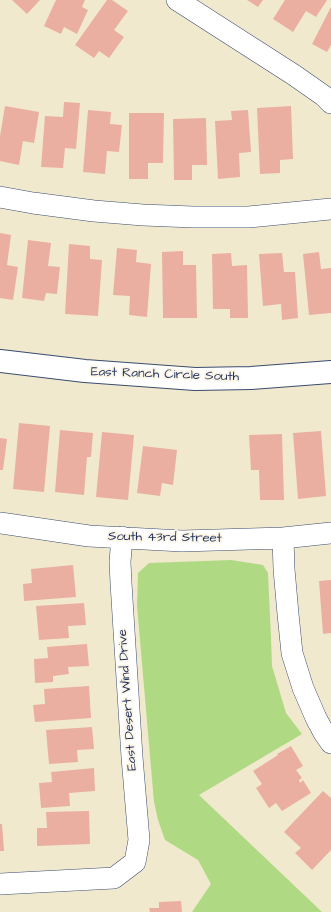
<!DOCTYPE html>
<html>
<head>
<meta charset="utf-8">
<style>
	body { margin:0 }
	canvas { display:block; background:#f0e9cd }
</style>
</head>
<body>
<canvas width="331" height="912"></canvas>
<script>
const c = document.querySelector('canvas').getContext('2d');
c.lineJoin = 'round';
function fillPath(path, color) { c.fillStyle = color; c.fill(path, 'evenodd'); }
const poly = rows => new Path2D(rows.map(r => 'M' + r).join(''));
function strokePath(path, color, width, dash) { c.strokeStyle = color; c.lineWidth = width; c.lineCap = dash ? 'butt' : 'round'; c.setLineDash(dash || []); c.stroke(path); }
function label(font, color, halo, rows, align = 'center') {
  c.font = font + ' "Architects Daughter",sans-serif'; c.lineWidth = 3.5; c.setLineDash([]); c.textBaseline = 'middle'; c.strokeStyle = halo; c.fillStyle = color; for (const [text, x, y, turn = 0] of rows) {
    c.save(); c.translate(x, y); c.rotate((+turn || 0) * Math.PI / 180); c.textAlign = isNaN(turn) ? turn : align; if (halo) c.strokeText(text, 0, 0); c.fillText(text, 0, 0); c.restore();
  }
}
const green = poly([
	[231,560,263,565,268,573,271,638,272,666,286,713,302,734,199,795,322,912,192,912,211,884,198,860,165,840,158,820,154,802,137,606,138,573,149,563]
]);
const building = poly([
	[12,0,40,0,27,14],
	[56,0,85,0,82,7,88,10,77,34,64,27,61,34,44,26],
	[107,0,112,0,128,11,114,30,124,37,109,58,99,51,94,58,75,45],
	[247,0,263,0,258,7],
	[285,0,327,0,316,17,306,11,293,32,273,19],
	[331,7,331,45,327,52,312,44],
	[64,102,80,103,76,149,65,148,63,168,41,167,45,116,63,117],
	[5,106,39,112,34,143,23,141,19,165,0,161,0,136],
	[291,106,293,159,280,160,280,173,260,174,257,108],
	[88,110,111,112,110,124,122,125,119,152,107,151,105,174,83,172],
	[248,110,251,152,239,153,240,177,218,179,215,121,232,120,231,111],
	[129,113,164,113,163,163,148,163,148,179,129,179],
	[206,118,207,165,192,165,192,180,174,180,173,119],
	[0,233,11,235,7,265,18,267,13,300,0,298],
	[28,240,51,243,48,266,60,267,57,294,46,293,44,301,22,298],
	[69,244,90,246,90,259,102,260,98,316,65,314],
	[117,248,137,250,136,262,151,264,147,317,129,315,130,296,113,295],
	[183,251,183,265,196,265,197,318,163,318,162,252],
	[319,252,321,269,331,268,331,313,309,315,303,254],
	[231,253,232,266,247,265,248,318,230,318,230,309,213,309,212,254],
	[282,253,284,272,295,272,298,318,282,320,281,304,263,306,259,254],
	[19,423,50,426,44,492,13,489],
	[60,430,93,433,91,457,87,457,84,495,55,492],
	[321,431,326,496,298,499,293,433],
	[102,432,134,435,128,500,96,497],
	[282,434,284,500,260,500,259,470,251,470,249,435],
	[0,438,7,439,3,470,0,470],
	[143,446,177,450,173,485,162,483,160,496,137,493],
	[73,565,76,597,24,601,23,584,32,583,31,569],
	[331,580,331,633,323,634,319,581],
	[84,603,86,625,68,626,69,638,39,640,36,606],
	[87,644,89,666,68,667,69,674,53,676,53,682,35,683,34,659,48,658,47,647],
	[89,686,91,718,35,722,33,705,45,704,44,689],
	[92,727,94,749,77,750,78,762,49,764,46,730],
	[291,746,303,766,296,770,302,778,299,780,300,783,303,780,311,793,282,811,276,803,269,808,256,788,262,784,253,771,278,755,277,754],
	[94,768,95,791,69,793,70,806,41,808,39,783,52,782,51,772],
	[323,791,331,798,331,850,312,870,295,853,301,848,284,832],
	[89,811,90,844,37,846,37,828,47,828,46,812],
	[0,824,2,824,4,851,0,851],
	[181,901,182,912,150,912,149,908,159,908,159,902]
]);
const minor = poly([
	[177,0,294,75,324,96,331,103],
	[0,197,33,203,94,211,143,215,193,217,249,217,331,209],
	[0,523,89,536,182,541,283,538,331,533],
	[283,538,284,569,288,614,292,653,303,688,316,718,324,733,331,743],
	[0,884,114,878,135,862,139,840,132,757,121,583,120,562,122,537]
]);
const tertiary = poly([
	[0,361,85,371,195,379,251,378,331,372]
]);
const streetNames = [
	["East Ranch Circle South",165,375,2],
	["South 43rd Street",165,538,1],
	["East Desert Wind Drive",128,700,-94]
];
fillPath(green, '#b0d984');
fillPath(building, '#ebafa2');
strokePath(minor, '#3b4b6f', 22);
strokePath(tertiary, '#3b4b6f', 24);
strokePath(minor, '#fff', 21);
strokePath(tertiary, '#fff', 22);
label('13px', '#1b2f5e', '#fcf5e5', streetNames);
</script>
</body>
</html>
